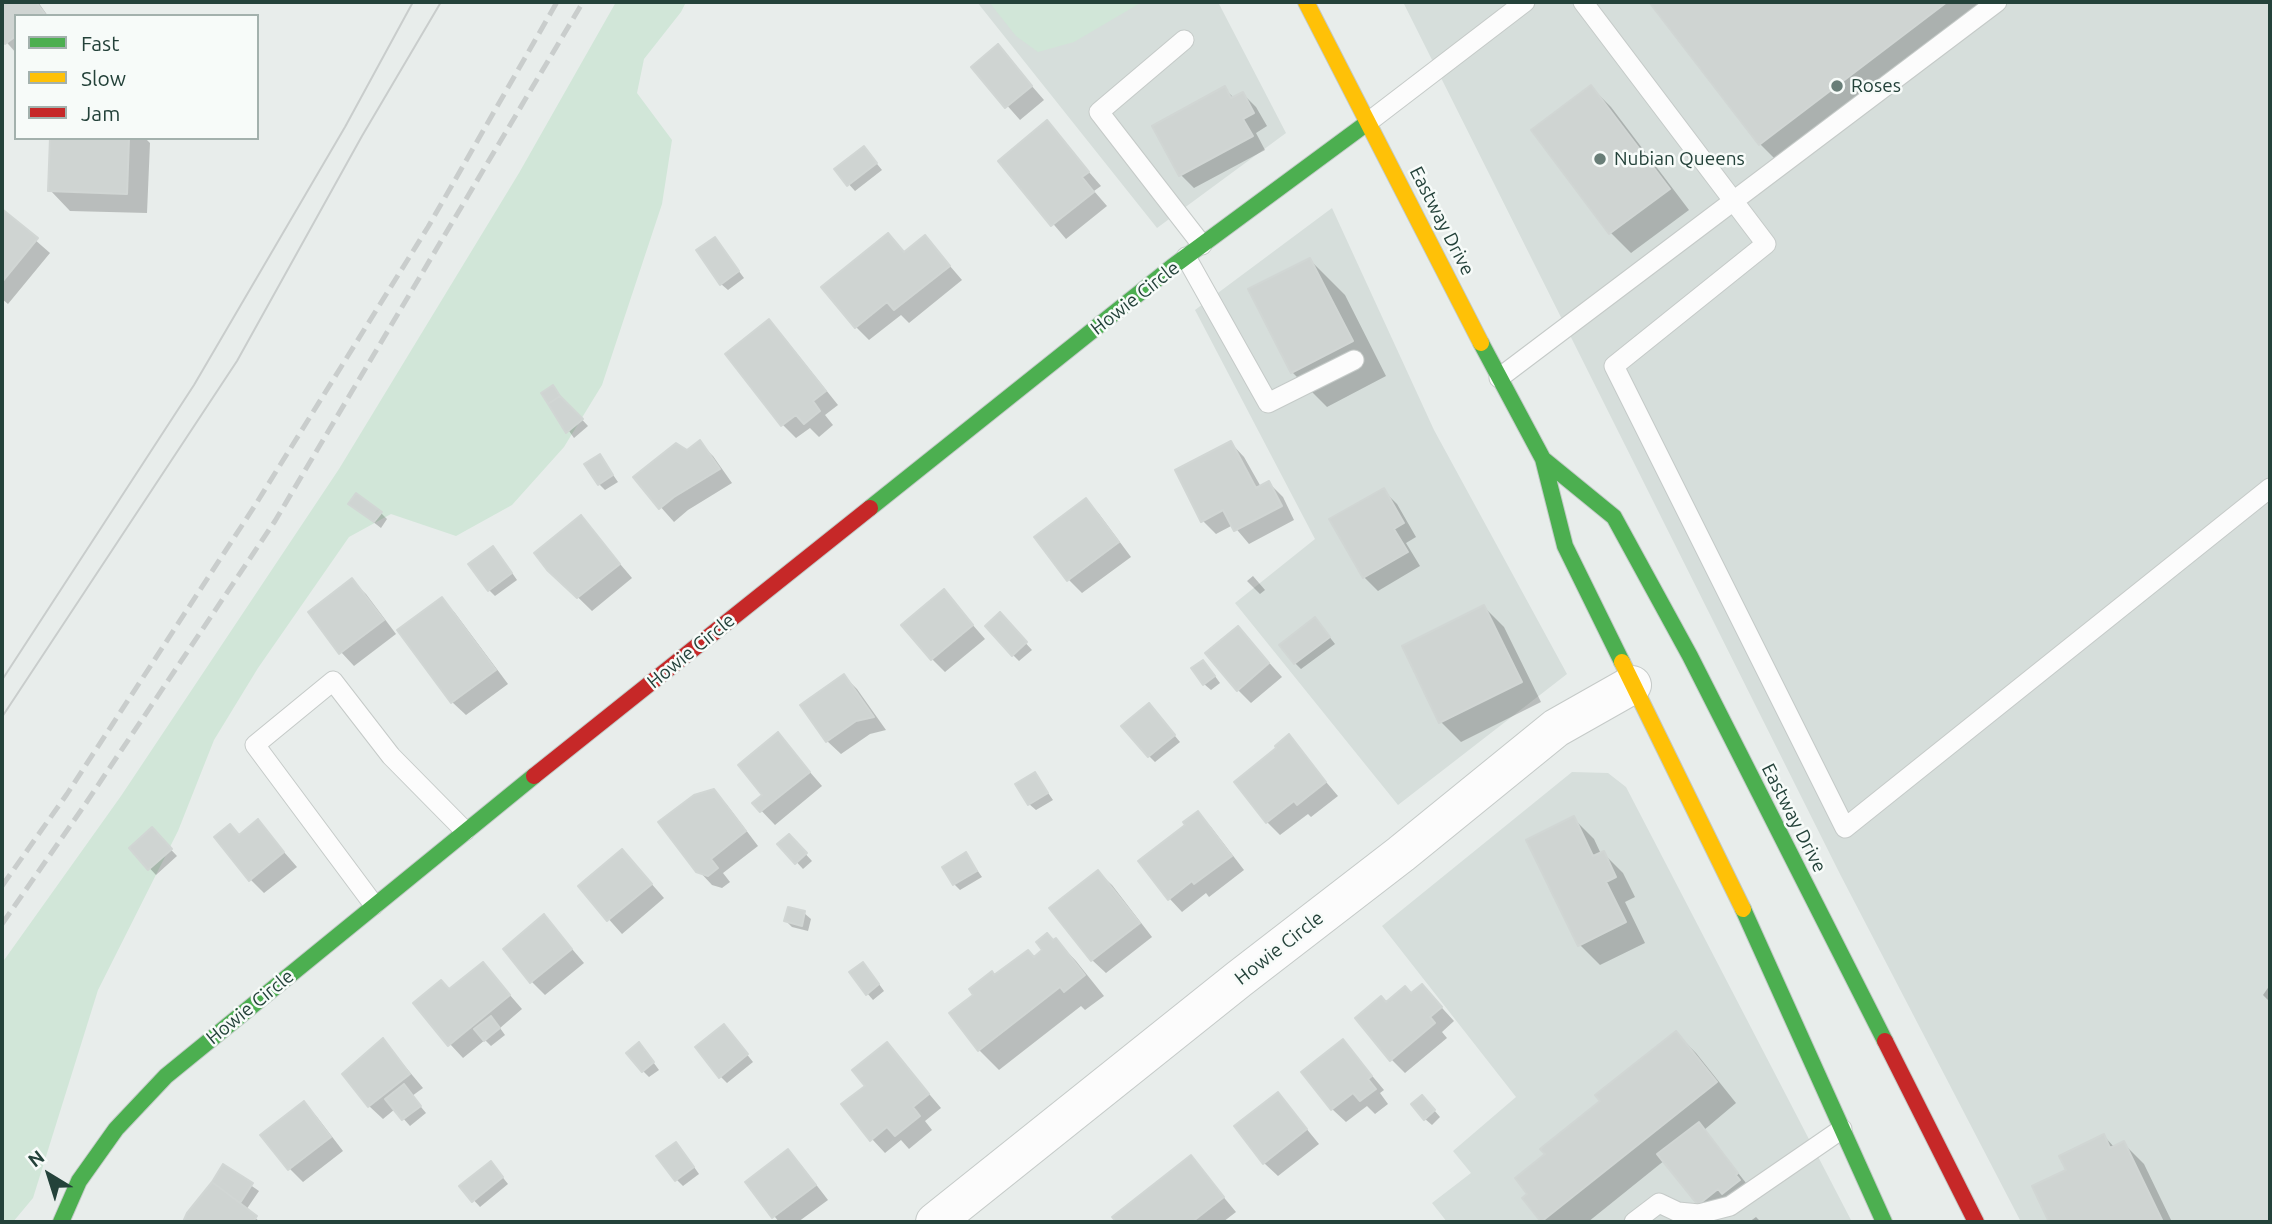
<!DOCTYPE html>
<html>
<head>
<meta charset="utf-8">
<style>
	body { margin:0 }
	#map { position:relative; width:2272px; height:1224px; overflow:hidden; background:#e8edeb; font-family:Ubuntu,sans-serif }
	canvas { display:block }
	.frame { position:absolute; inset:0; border:4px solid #24423a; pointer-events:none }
	.legend { position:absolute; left:14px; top:14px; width:245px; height:126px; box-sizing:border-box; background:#f7fbf9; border:2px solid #a3b1ad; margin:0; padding:9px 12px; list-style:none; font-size:21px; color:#24423a }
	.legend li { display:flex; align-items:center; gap:14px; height:35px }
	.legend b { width:35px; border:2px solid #a3b1ad }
	.north { position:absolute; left:14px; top:1140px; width:70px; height:70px; -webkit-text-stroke:5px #f7fbf9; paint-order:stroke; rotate:322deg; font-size:19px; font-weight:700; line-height:28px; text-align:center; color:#24423a }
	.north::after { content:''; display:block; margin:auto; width:24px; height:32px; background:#24423a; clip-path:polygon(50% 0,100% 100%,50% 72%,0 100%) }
</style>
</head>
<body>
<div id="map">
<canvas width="2272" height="1224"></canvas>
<div class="frame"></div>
<ul class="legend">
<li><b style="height:9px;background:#4caf50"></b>Fast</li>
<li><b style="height:9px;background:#ffc107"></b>Slow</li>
<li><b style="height:9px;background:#c62828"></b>Jam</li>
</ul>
<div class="north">N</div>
</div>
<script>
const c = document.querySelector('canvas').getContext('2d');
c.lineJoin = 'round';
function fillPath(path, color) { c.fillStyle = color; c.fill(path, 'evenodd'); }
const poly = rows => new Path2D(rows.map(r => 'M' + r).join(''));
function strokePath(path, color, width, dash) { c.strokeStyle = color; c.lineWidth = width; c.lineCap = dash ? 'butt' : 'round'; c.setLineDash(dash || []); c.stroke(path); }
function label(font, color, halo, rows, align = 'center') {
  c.font = font + ' Ubuntu,sans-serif'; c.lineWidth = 5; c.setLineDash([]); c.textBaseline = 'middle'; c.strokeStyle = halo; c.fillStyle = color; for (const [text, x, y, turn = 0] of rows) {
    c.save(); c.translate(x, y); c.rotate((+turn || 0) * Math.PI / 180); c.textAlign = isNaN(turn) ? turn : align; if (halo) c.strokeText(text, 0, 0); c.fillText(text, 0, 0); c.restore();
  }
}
const built = poly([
	[977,2,1218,2,1286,133,1157,228],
	[1403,2,2270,2,2270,1222,2021,1222,1841,876],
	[1332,208,1434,430,1567,674,1398,805,1235,603,1315,539,1195,310],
	[1572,772,1608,773,1626,787,1852,1222,1447,1222,1432,1203,1471,1173,1453,1151,1516,1097,1382,926]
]);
const green = poly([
	[616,2,686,2,681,12,644,59,637,93,672,140,662,204,602,385,564,447,512,505,456,536,391,514,349,537,258,668,214,740,178,831,98,990,33,1198,13,1222,2,1222,2,963,121,796,339,469,519,173],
	[989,2,1142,2,1074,42,1038,52,1016,36]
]);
const shadow = poly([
	[2,2,38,2,48,16,16,16,16,53,2,37],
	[1652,2,2006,2,1786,170,1760,144],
	[998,47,1044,100,1020,120,973,67],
	[1591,87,1611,107,1689,210,1631,253,1611,233],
	[1225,89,1234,98,1243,94,1256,107,1267,126,1256,133,1265,150,1194,188,1181,175],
	[1047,123,1101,186,1094,191,1107,206,1066,239,1000,161],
	[52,138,145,138,150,143,147,213,70,211,50,190],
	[864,148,882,170,855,191,836,170],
	[2,211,50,253,8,304,2,299],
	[888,235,905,253,925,237,962,280,909,323,901,315,869,340,856,327],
	[715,239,744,278,728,290,721,284],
	[1310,260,1345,295,1386,376,1327,407,1292,372],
	[769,322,782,335,838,405,825,415,833,425,819,437,810,428,796,438,783,425,727,354],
	[553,388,588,426,574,438,543,394],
	[700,443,713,456,732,483,688,510,674,522,635,478,687,452],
	[1231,443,1244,457,1261,487,1269,483,1283,497,1294,520,1249,544,1233,525,1216,534,1203,521],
	[600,456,618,482,605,490,599,484],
	[1383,490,1397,504,1416,537,1406,543,1420,566,1378,591,1364,577],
	[1085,501,1099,514,1131,557,1082,593,1069,580],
	[350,504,381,513,387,519,381,528],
	[581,518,632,578,592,611,549,569],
	[499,554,517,580,495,596,489,590],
	[1253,576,1265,590,1260,594,1247,581],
	[352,581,366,594,396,634,354,666,341,652],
	[944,592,985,639,945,672,932,659],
	[442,599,455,613,508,684,466,715,452,702,400,631],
	[1484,607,1504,627,1541,702,1461,742,1441,722],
	[1000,615,1032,650,1019,661,1013,655],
	[1321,626,1335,644,1301,669,1295,663],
	[1238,628,1282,677,1251,703,1238,690],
	[1209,668,1220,683,1211,690,1204,684],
	[844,676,857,689,886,730,870,734,841,754,827,741],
	[1155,712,1180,742,1155,762,1149,756],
	[778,735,822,786,775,825,755,804,765,796],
	[1288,737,1338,796,1311,817,1308,814,1280,835,1267,822,1279,749],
	[1035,774,1053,800,1036,810,1029,804],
	[713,791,727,805,758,846,723,873,730,882,722,888,712,885,698,870],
	[1197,813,1211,827,1244,870,1209,897,1206,893,1182,912,1169,898,1188,825],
	[1574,819,1594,839,1601,854,1603,853,1623,873,1635,897,1625,902,1645,943,1600,965,1580,945],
	[258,822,297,867,264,893,250,879],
	[158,836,177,856,156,875,131,848],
	[789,836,812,861,803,869,780,844],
	[966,854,982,877,960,890,954,884],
	[635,865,664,898,622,934,580,887],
	[1098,872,1112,885,1152,937,1106,973,1092,960],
	[804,913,811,919,808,931,792,927,786,921],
	[544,916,584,963,545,995,531,981],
	[1056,940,1076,961,1104,996,1085,1010,1081,1006,999,1070,979,1050,995,977,1035,959],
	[483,964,522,1009,500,1028,505,1035,491,1046,485,1040,463,1058,450,1044,450,991],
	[869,970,884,991,873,1000,867,993],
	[2270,985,2270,1002,2263,995],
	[1422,986,1454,1021,1442,1032,1447,1038,1405,1073,1391,1059,1387,1004,1411,994],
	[730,1033,753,1062,727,1083,721,1077],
	[1676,1033,1696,1053,1736,1103,1704,1130,1750,1188,1712,1217,1665,1160,1588,1222,1543,1222,1524,1198,1530,1194,1547,1155],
	[383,1040,423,1088,412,1096,426,1113,410,1126,395,1109,383,1119,369,1106],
	[1343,1041,1384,1090,1380,1093,1388,1104,1375,1114,1367,1106,1346,1122,1332,1109],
	[887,1044,941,1108,925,1121,932,1130,909,1149,901,1140,885,1153,872,1139,867,1086],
	[645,1051,659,1070,649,1077,643,1071],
	[1278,1094,1319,1144,1278,1176,1264,1163],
	[1428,1103,1440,1117,1432,1125,1425,1119],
	[304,1104,317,1117,343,1151,303,1182,290,1169],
	[2104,1136,2115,1148,2124,1144,2144,1164,2172,1222,2051,1222,2034,1187,2069,1171],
	[682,1150,699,1174,683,1186,676,1179],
	[788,1151,801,1165,828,1200,798,1222,779,1222,747,1182],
	[1191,1158,1236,1212,1223,1222,1118,1222,1114,1218],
	[223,1166,259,1191,246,1210,260,1222,185,1222],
	[497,1170,508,1184,480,1207,462,1187],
	[1756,1217,1761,1222,1749,1222]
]);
const building = poly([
	[2,2,36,2,45,14,16,16,16,36,5,44,2,40,2,2],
	[1649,2,1947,2,1759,145,1649,2],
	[998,44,1032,86,1005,108,971,67,998,44],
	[1591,85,1670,189,1609,234,1531,130,1591,85],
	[1225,86,1231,98,1243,92,1254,113,1243,119,1253,136,1179,176,1152,126,1225,86],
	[1047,120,1089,172,1082,177,1094,192,1051,226,998,161,1047,120],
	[50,138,129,138,127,194,48,191,50,138],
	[864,146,877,163,847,186,834,169,864,146],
	[2,209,38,238,2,282,2,209],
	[888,233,904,252,925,235,950,266,894,310,887,302,855,328,821,287,888,233],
	[715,237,739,271,720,285,696,250,715,237],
	[1310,258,1353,341,1291,373,1248,289,1310,258],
	[769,319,826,391,813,401,820,411,804,424,796,415,781,426,725,354,769,319],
	[553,385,560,396,548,404,541,393,553,385],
	[560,396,583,419,566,433,548,404,560,396],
	[700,440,720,469,674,497,659,509,633,477,676,443,687,450,700,440],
	[1231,441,1256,488,1269,481,1282,506,1234,531,1223,510,1201,522,1175,470,1231,441],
	[600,454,613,475,598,485,584,464,600,454],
	[1384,488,1404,523,1394,529,1408,552,1363,578,1329,519,1384,488],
	[356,493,382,512,374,522,348,504,356,493],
	[1086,498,1119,542,1067,581,1034,537,1086,498],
	[581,515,620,564,577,598,547,570,534,553,581,515],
	[493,546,512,573,488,591,468,564,493,546],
	[352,578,384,620,339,654,308,612,352,578],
	[944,589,973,625,931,660,901,625,944,589],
	[442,597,496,670,451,703,397,630,442,597],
	[1484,605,1522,682,1439,723,1402,646,1484,605],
	[1000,612,1027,642,1012,656,985,626,1000,612],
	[1315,617,1330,637,1294,664,1279,645,1315,617],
	[1238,626,1269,663,1237,691,1205,653,1238,626],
	[1203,660,1215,676,1203,685,1191,668,1203,660],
	[844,674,874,717,856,721,826,742,800,705,844,674],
	[1149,703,1175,735,1148,757,1121,726,1149,703],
	[778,732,810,772,760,812,752,803,762,795,738,765,778,732],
	[1289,734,1326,782,1297,805,1294,801,1266,823,1234,782,1276,748,1275,746,1289,734],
	[1035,772,1048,793,1028,805,1015,784,1035,772],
	[714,789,746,831,711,859,718,868,708,876,696,872,658,822,694,795,714,789],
	[1198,811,1232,856,1194,884,1192,881,1168,900,1138,861,1185,825,1183,822,1198,811],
	[1574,816,1593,856,1604,851,1616,877,1606,882,1626,922,1578,946,1526,840,1574,816],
	[258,819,284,852,249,881,214,837,230,824,239,835,258,819],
	[152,827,172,849,148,870,129,848,152,827],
	[789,834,807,853,795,864,777,844,789,834],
	[622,849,652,884,607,921,578,886,622,849],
	[966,852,977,871,953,885,942,867,966,852],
	[1098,870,1140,923,1091,961,1049,908,1098,870],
	[788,907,805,911,802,926,784,921,788,907],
	[544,914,572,949,530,983,503,949,544,914],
	[1047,933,1053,940,1056,938,1085,975,1064,992,1060,987,978,1051,949,1013,973,995,969,989,992,971,994,975,1028,950,1034,957,1042,950,1036,942,1047,933],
	[483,962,510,995,448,1046,413,1003,441,980,449,989,483,962],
	[863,962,879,984,866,995,849,972,863,962],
	[1422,984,1442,1007,1430,1017,1435,1023,1390,1061,1355,1018,1381,996,1386,1002,1405,986,1411,993,1422,984],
	[491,1016,500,1028,484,1041,474,1029,491,1016],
	[724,1024,748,1054,719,1078,695,1047,724,1024],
	[1676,1031,1717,1082,1541,1222,1522,1198,1527,1194,1515,1178,1545,1154,1540,1149,1600,1101,1595,1095,1676,1031],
	[383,1038,410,1074,368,1107,342,1074,383,1038],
	[1343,1039,1372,1076,1368,1079,1376,1089,1360,1101,1353,1093,1331,1110,1301,1072,1343,1039],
	[639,1042,654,1062,642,1072,626,1053,639,1042],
	[887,1042,929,1094,913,1107,920,1116,895,1136,887,1127,870,1141,841,1104,865,1086,852,1070,887,1042],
	[404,1084,421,1106,402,1120,385,1099,404,1084],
	[1278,1092,1307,1129,1263,1164,1234,1126,1278,1092],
	[1422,1095,1435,1110,1424,1120,1411,1104,1422,1095],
	[304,1101,331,1137,288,1170,260,1135,304,1101],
	[1699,1122,1738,1173,1736,1175,1740,1180,1722,1194,1718,1189,1698,1205,1657,1154,1699,1122],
	[2104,1134,2110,1148,2124,1141,2163,1222,2049,1222,2032,1186,2066,1170,2059,1156,2104,1134],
	[676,1142,694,1167,675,1181,656,1156,676,1142],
	[788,1149,816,1185,772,1218,745,1182,788,1149],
	[1191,1155,1224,1197,1192,1222,1116,1222,1112,1217,1191,1155],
	[491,1161,503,1177,472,1202,459,1186,491,1161],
	[223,1164,253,1183,240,1203,212,1182,223,1164],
	[212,1182,257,1216,253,1222,183,1222,187,1213,212,1182]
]);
const lane = poly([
	[1583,2,1766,244,1614,366,1845,828,2270,488],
	[1184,40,1099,112,1202,245],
	[1367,123,1525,2],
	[1186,257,1268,403,1354,360],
	[1499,378,1997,2],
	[374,905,255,745,333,681,391,756,465,831],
	[1634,1222,1659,1203,1678,1212,1699,1214,1730,1206,1842,1129]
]);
const street = poly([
	[935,1222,1239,979,1401,854,1556,728,1632,685]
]);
const fast = poly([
	[1481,343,1543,459,1565,546,1622,662],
	[1543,459,1614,517,1690,656,1885,1041],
	[870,508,1172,267,1367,123],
	[1743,909,1884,1222],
	[61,1222,79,1181,116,1129,166,1076,534,776]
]);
const slow = poly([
	[1306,2,1481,343],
	[1622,662,1743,909]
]);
const jam = poly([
	[534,776,870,508],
	[1885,1041,1976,1222]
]);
const tram = poly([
	[2,680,194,385,345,127,413,2],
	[2,717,237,361,362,136,441,2]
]);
const rail = poly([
	[2,886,67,794,254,507,428,227,557,2],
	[2,924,84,806,275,521,583,2]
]);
const markers = [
	[1837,86,7,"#697e78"],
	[1600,159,7,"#697e78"]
];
const poiNames = [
	["Roses",1851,86],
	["Nubian Queens",1614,159]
];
const streetNames = [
	["Eastway Drive",1442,221,63],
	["Howie Circle",1135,298,-38],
	["Howie Circle",691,651,-39],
	["Eastway Drive",1794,818,63],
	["Howie Circle",1279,948,-38],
	["Howie Circle",250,1007,-39]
];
fillPath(built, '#d6dedb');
fillPath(green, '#d1e6d8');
fillPath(shadow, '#0003');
fillPath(building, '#cfd4d2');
strokePath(building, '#d1d6d4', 2);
strokePath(lane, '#c5cac8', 21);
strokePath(street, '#c5cac8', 40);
strokePath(fast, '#c3cbc8', 18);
strokePath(slow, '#c3cbc8', 18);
strokePath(jam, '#c3cbc8', 18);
strokePath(lane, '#fcfcfc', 19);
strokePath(street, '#fcfcfc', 38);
strokePath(fast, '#4caf50', 16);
strokePath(slow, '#ffc107', 16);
strokePath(jam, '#c62828', 16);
strokePath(tram, '#c9cdcc', 2);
strokePath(rail, '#c9cdcc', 5, [14, 7]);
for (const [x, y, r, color] of markers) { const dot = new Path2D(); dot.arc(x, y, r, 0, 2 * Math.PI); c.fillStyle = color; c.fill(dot); strokePath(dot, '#f7fbf9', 2.5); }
label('19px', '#24423a', '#f7fbf9', poiNames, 'left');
label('19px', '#24423a', '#f7fbf9', streetNames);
</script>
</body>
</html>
